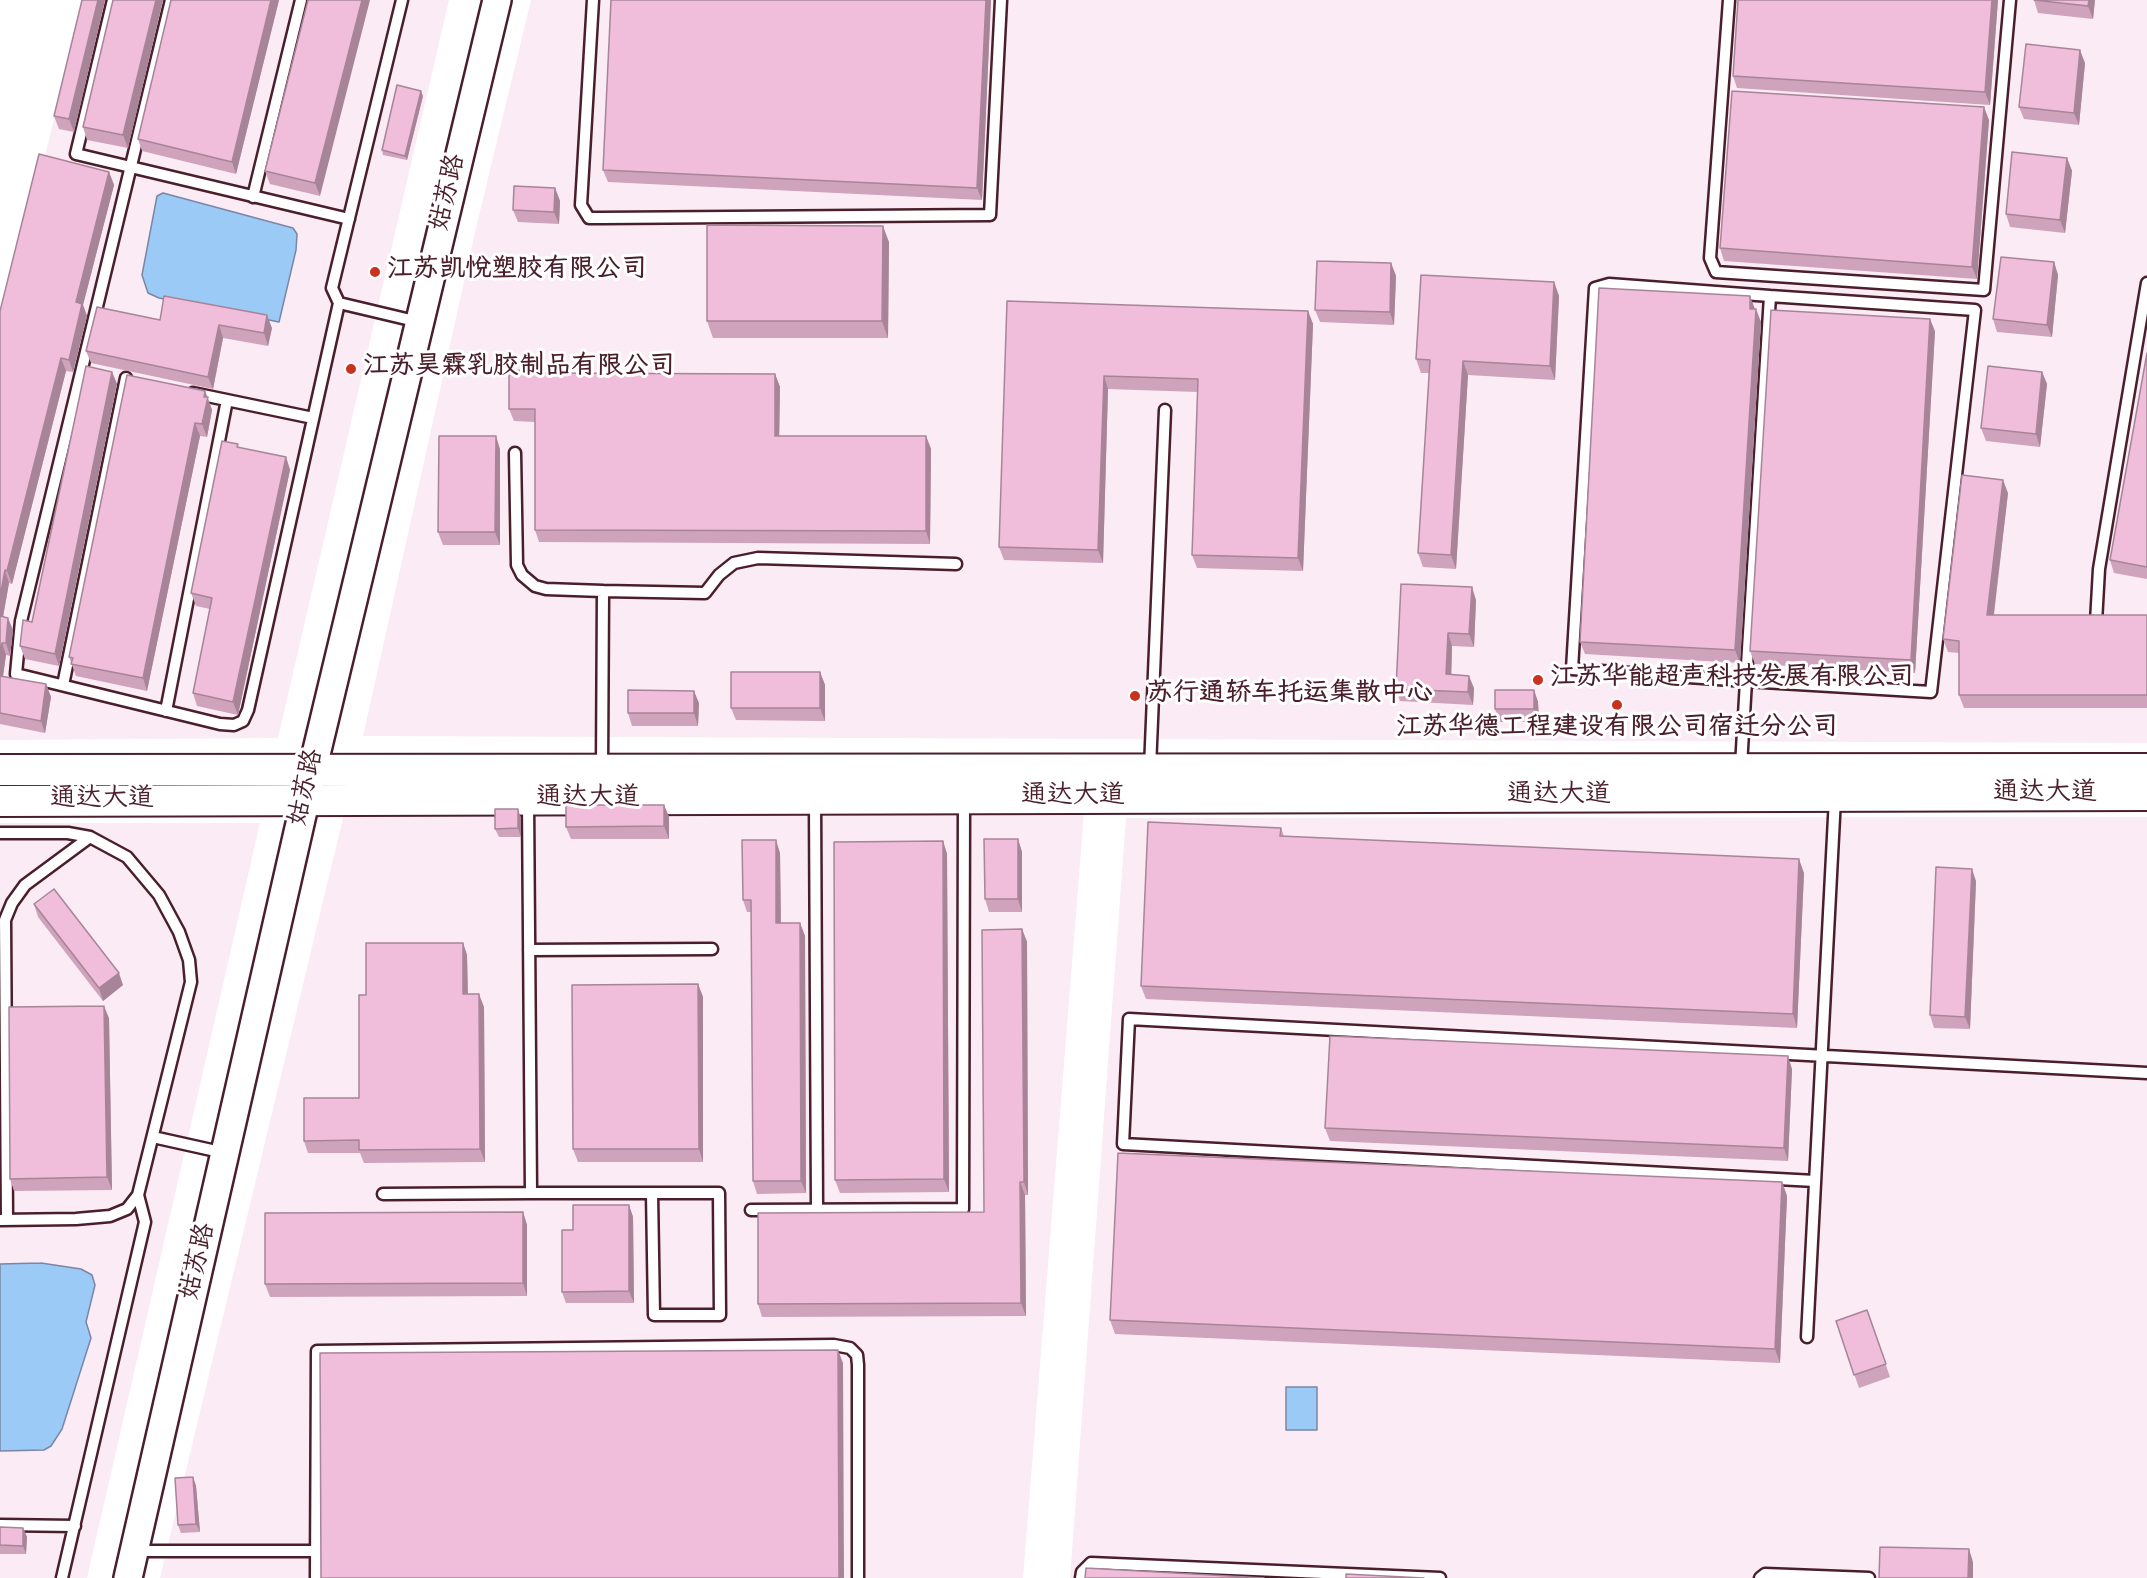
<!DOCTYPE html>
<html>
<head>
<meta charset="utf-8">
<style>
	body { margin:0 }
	canvas { display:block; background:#fff }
</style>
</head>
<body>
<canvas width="2147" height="1578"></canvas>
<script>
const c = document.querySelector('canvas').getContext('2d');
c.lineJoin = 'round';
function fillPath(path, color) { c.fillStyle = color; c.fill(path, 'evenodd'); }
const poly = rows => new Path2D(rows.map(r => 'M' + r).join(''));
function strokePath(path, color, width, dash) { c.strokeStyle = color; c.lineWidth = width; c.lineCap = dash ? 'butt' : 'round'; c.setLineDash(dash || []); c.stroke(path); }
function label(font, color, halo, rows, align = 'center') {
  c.font = font + ' "Indie Flower","LXGW WenKai TC",sans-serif'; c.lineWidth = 6; c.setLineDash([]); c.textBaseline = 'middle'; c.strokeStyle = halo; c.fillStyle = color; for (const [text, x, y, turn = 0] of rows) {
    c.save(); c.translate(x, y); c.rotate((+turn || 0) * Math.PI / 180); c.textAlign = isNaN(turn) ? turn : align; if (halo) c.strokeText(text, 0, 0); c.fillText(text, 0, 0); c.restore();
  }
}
const built = poly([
	[83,0,449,0,278,738,0,740,0,341],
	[531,0,2147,0,2147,743,363,736,475,232],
	[1084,813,1023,1578,160,1578,344,814],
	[2147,817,2147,1578,1070,1578,1126,818],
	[0,823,260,823,87,1578,0,1578]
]);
const water = poly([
	[163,193,293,228,297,234,296,250,279,322,159,298,148,293,142,275,157,196,163,193],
	[41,1263,81,1269,92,1275,95,1285,86,1322,91,1338,62,1429,51,1446,44,1450,0,1451,0,1264,41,1263],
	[1286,1387,1317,1387,1317,1430,1286,1430,1286,1387]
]);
const service = poly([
	[113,0,76,154,349,219],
	[171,0,21,621,16,674,220,724,234,725,243,721,248,710,339,303],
	[402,0,332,288,339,303,419,322],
	[593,0,581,205,589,218,602,218,990,215,1001,0],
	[1729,0,1710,258,1716,272,1984,290,2010,0],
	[253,197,301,0],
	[193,393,313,418],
	[515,453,517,565,522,575,535,586,546,589,603,591],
	[2102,622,2096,622,2099,569,2147,283],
	[63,685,126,378],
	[166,711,227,400],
	[1741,766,1746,681,1770,296,1975,310,1931,692,1746,681,1572,669,1595,288,1609,284,1770,296],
	[1150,768,1165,410],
	[602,769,603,591,705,593,719,575,734,563,758,558,956,564],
	[528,801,531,1193],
	[815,801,817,1209],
	[0,833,68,833,90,837,127,857,159,895,179,932,189,960,191,982,138,1195,127,1209,110,1216,76,1219,0,1220],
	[529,950,712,949],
	[153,1137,225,1153],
	[1815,1181,1123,1144,1129,1019,2147,1073],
	[383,1194,531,1193,719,1193,720,1315,654,1315,652,1193],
	[751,1210,963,1209,964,800],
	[7,1220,5,920,12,903,25,885,90,837],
	[1807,1337,1835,798],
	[0,1525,75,1526],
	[134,1551,315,1551],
	[62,1578,145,1222,138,1195],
	[316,1578,317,1351,834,1345,850,1348,857,1355,858,1365,858,1578],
	[1081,1578,1082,1572,1091,1563,1440,1578],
	[1760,1578,1765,1574,1869,1578]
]);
const tertiary = poly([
	[128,1578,312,771,497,0]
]);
const secondary = poly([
	[0,770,2147,769],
	[0,801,2147,795]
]);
const wall = poly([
	[82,0,105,0,74,132,59,129,54,116],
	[113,0,163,0,128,148,87,140,83,127],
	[171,0,279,0,236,174,142,151,138,139],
	[308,0,320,196,270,184,265,171],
	[611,0,991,0,982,200,608,182,603,170],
	[1998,0,1990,105,1737,88,1733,76],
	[2034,0,2095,0,2093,19,2038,13],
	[2085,63,2079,125,2024,119,2019,107],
	[423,96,407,160,383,155,382,150],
	[1989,120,1977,279,1724,261,1720,248],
	[2067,158,2072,171,2065,233,2010,227,2006,214],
	[109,172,114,185,83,305,87,316,73,372,66,371,12,584,9,583,3,617,13,630,10,656,6,655,3,677,46,684,51,697,45,733,0,724,0,311],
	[555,188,560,201,559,224,518,222,513,210],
	[889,242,888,338,713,338,707,321],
	[2054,262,2058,275,2052,337,1997,332,1993,319],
	[1391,263,1396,276,1394,325,1320,322,1315,310],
	[1554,282,1559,296,1555,380,1468,375,1456,569,1423,567,1418,553,1429,373,1421,373,1416,359],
	[1007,301,1308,311,1313,324,1303,571,1197,568,1192,555,1198,392,1108,389,1103,563,1004,560,999,547],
	[1755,309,1761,322,1740,663,1585,654,1580,642],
	[160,320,272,328,268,346,223,338,213,389,91,363,86,351],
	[1935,331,1915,673,1755,664,1750,651],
	[2147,353,2147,579,2114,573,2110,560],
	[112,372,117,384,59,666,25,659,20,646,32,622],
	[2042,372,2047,384,2040,447,1986,441,1981,428],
	[536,373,775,374,780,387,779,436,926,436,931,449,930,544,539,542,535,530,535,422,514,421,509,409],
	[205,391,212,410,207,437,200,436,147,691,76,676,69,657],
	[239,448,286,457,290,470,238,715,197,706,193,693,210,609,196,606,191,593],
	[500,449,500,545,443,545,438,532],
	[2008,493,1994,615,2147,615,2147,708,1964,708,1959,695,1959,653,1948,652,1943,639],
	[1476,600,1474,647,1452,646,1451,675,1474,688,1473,705,1400,701,1396,689],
	[820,672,825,685,825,721,736,720,731,708],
	[1534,690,1538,702,1539,722,1500,722,1495,709],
	[699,703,698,726,632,726,628,713],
	[664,805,669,817,669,839,571,839,566,827],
	[521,818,521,837,499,837,495,829],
	[1281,828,1284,836,1804,873,1797,1028,1146,999,1141,986],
	[1018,839,1022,852,1022,912,989,912,985,899],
	[943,841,947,854,949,1192,840,1193,835,1180],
	[780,853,781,923,800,923,805,936,806,1193,757,1194,753,1181,751,912,747,912,743,900],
	[1976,881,1970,1029,1934,1028,1930,1015],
	[34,904,123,985,103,1001,38,917],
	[1022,929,1027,942,1028,1195,1025,1195,1026,1316,762,1317,758,1304,984,1212],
	[463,943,467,955,468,994,484,1007,485,1162,364,1163,360,1153,308,1153,304,1141,359,1098,366,995],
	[698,984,703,997,703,1162,578,1162,573,1149],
	[109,1018,112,1190,14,1191,10,1179],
	[1792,1069,1788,1161,1330,1141,1325,1128],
	[1782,1182,1787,1196,1780,1363,1115,1334,1110,1320],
	[629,1205,633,1217,634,1303,566,1303,562,1292,573,1230],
	[523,1212,527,1225,527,1296,270,1297,265,1284],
	[1867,1310,1890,1377,1859,1388,1836,1321],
	[193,1477,196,1486,200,1532,181,1533,178,1525],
	[0,1527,23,1528,27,1537,26,1554,0,1554]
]);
const shadedWall = poly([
	[98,0,105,0,74,132,69,119],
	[156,0,163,0,128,148,123,135],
	[271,0,279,0,236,174,232,162],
	[362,0,370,0,320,196,315,183],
	[986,0,991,0,982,200,977,188],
	[1992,0,1998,0,1990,105,1985,92],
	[2089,0,2095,0,2093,19,2088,6],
	[2080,50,2085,63,2079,125,2074,113],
	[421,91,423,96,407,160,405,156],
	[1984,107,1989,120,1977,279,1972,267],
	[2067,158,2072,171,2065,233,2060,220],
	[109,172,114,185,83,305,87,316,73,372,69,360,76,302],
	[555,188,560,201,559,224,554,212],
	[883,226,889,242,888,338,882,321],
	[2054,262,2058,275,2052,337,2047,325],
	[1391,263,1396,276,1394,325,1390,312],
	[1554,282,1559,296,1555,380,1550,366],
	[1750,296,1755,309,1750,309],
	[1756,309,1761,322,1740,663,1735,650],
	[1308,311,1313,324,1303,571,1298,558],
	[267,315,272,328,268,346,264,333],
	[1930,319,1935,331,1915,673,1911,660],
	[219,325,223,338,213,389,208,377],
	[61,358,66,371,12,584,7,571],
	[1463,361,1468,375,1456,569,1451,555],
	[112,372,117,384,59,666,55,654],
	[2042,372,2047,384,2040,447,2036,434],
	[775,374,780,387,779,449,775,436],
	[1104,376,1108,389,1103,563,1098,550],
	[205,391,212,410,207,437,202,424],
	[195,423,200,436,147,691,143,678],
	[496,436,500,449,500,545,495,532],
	[926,436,931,449,930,544,926,531],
	[286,457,290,470,238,715,233,702],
	[2003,480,2008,493,1992,628,1987,615],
	[5,570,9,583,1,628,0,624,0,597],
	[1472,587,1476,600,1474,647,1469,634],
	[8,618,13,630,10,656,6,643],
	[1448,633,1452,646,1451,687,1446,674],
	[2,643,6,655,1,689,0,685,0,654],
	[820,672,825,685,825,721,820,708],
	[1469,676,1474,688,1473,705,1468,692],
	[46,684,51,697,45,733,41,721],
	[1534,690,1538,702,1539,722,1534,709],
	[694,691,699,703,698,726,694,713],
	[664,805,669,817,669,839,664,826],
	[518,809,521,818,521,837,518,828],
	[1018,839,1022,852,1022,912,1018,899],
	[776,840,780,853,781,936,776,923],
	[943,841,947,854,949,1192,944,1179],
	[1799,859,1804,873,1797,1028,1793,1014],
	[1972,869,1976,881,1970,1029,1965,1017],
	[800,923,805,936,806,1193,801,1181],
	[1022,929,1027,942,1028,1195,1024,1182],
	[463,943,467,955,468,1007,463,994],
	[119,973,123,985,103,1001,99,988],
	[698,984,703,997,703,1162,699,1149],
	[479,994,484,1007,485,1162,480,1149],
	[104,1006,109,1018,112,1190,107,1177],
	[1788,1056,1792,1069,1788,1161,1784,1148],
	[1020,1182,1025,1195,1026,1316,1021,1303],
	[1782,1182,1787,1196,1780,1363,1775,1349],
	[629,1205,633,1217,634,1303,629,1291],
	[523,1212,527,1225,527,1296,523,1283],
	[838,1350,843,1363,844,1578,839,1578],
	[193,1477,196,1486,200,1532,196,1524],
	[23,1528,27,1537,26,1554,23,1546],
	[1969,1549,1973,1562,1973,1578,1968,1578]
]);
const building = poly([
	[82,0,98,0,69,119,54,116,82,0],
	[113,0,156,0,123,135,83,127,113,0],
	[171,0,271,0,232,162,138,139,171,0],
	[308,0,362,0,315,183,265,171,308,0],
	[611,0,986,0,977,188,603,170,611,0],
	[1738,0,1992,0,1985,92,1733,76,1738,0],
	[2034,0,2089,0,2088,6,2034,0],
	[2026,44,2080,50,2074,113,2019,107,2026,44],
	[397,85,421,91,405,156,382,150,397,85],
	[1732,91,1984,107,1972,267,1720,248,1732,91],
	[2012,152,2067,158,2060,220,2006,214,2012,152],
	[39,154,109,172,76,302,82,304,69,360,61,358,7,571,5,570,0,597,0,311,39,154],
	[514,186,555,188,554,212,513,210,514,186],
	[707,225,883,226,882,321,707,321,707,225],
	[2001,257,2054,262,2047,325,1993,319,2001,257],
	[1317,261,1391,263,1390,312,1315,310,1317,261],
	[1421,275,1554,282,1550,366,1463,361,1451,555,1418,553,1430,360,1416,359,1421,275],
	[1599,288,1750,296,1750,309,1756,309,1735,650,1580,642,1599,288],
	[164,296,267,315,264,333,219,325,208,377,86,351,97,307,160,320,164,296],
	[1007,301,1308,311,1298,558,1192,555,1198,379,1104,376,1098,550,999,547,1007,301],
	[1771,310,1930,319,1911,660,1750,651,1771,310],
	[2147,353,2147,567,2110,560,2147,353],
	[86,366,112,372,55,654,20,646,23,620,32,622,86,366],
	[1988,366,2042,372,2036,434,1981,428,1988,366],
	[509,370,535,371,535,373,775,374,775,436,926,436,926,531,535,530,535,409,509,409,509,370],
	[127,375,205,391,204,397,208,397,202,424,195,423,143,678,71,664,73,658,69,657,127,375],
	[439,436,496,436,495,532,438,532,439,436],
	[222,441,238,444,237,447,286,457,233,702,193,693,212,598,191,593,222,441],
	[1962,475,2003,480,1987,615,2147,615,2147,695,1959,695,1959,641,1943,639,1962,475],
	[1401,584,1472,587,1469,634,1448,633,1446,674,1469,676,1468,692,1396,689,1401,584],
	[0,616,8,618,6,643,2,643,0,654,0,616],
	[731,672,820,672,820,708,731,708,731,672],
	[0,676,46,684,41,721,0,713,0,676],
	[628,690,694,691,694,713,628,713,628,690],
	[1495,690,1534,690,1534,709,1495,709,1495,690],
	[566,805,664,805,664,826,566,827,566,805],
	[495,809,518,809,518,828,495,829,495,809],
	[1148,822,1281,828,1280,836,1799,859,1793,1014,1141,986,1148,822],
	[984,839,1018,839,1018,899,985,899,984,839],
	[742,840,776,840,776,923,800,923,801,1181,753,1181,751,900,743,900,742,840],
	[943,841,944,1179,835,1180,834,842,943,841],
	[1936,867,1972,869,1965,1017,1930,1015,1936,867],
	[54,889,119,973,99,988,34,904,54,889],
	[1022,929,1024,1182,1020,1182,1021,1303,758,1304,758,1213,984,1212,982,930,1022,929],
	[366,943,463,943,463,994,479,994,480,1149,359,1150,359,1140,304,1141,304,1098,359,1098,359,995,366,995,366,943],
	[698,984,699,1149,573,1149,572,985,698,984],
	[104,1006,107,1177,10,1179,9,1007,104,1006],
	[1330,1036,1788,1056,1784,1148,1325,1128,1330,1036],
	[1118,1153,1782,1182,1775,1349,1110,1320,1118,1153],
	[573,1205,629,1205,629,1291,562,1292,562,1230,573,1230,573,1205],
	[523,1212,523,1283,265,1284,265,1213,523,1212],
	[1867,1310,1886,1364,1854,1375,1836,1321,1867,1310],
	[838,1350,839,1578,321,1578,320,1353,838,1350],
	[193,1477,196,1524,178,1525,175,1478,193,1477],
	[0,1527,23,1528,23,1546,0,1545,0,1527],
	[1880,1547,1969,1549,1968,1578,1879,1578,1880,1547],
	[1086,1568,1264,1578,1085,1578,1086,1568],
	[1346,1574,1424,1578,1346,1578,1346,1574]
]);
const markers = [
	[375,272,6,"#c8321e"],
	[351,369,6,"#c8321e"],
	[1538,680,6,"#c8321e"],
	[1135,696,6,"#c8321e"],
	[1617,705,6,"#c8321e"]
];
const streetNames = [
	["姑苏路",450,193,-77],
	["姑苏路",308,788,-77],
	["通达大道",2045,795],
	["通达大道",1559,797],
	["通达大道",1073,798],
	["通达大道",588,800],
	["通达大道",102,801],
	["姑苏路",200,1262,-77]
];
const poiNames = [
	["江苏凯悦塑胶有限公司",387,272],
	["江苏昊霖乳胶制品有限公司",363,369],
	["江苏华能超声科技发展有限公司",1550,680],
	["苏行通轿车托运集散中心",1147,696],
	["江苏华德工程建设有限公司宿迁分公司",1617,730,"center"]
];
fillPath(built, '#faebf4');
fillPath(water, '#9ccaf7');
strokePath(water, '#7b86a5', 1.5);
strokePath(service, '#4a1f2b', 15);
strokePath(tertiary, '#4a1f2b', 32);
strokePath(secondary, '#4a1f2b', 34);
strokePath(service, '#fff', 10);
strokePath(tertiary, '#fff', 27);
strokePath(secondary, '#fff', 30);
fillPath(wall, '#cea3bb');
fillPath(shadedWall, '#a88499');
fillPath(building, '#f0bdda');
strokePath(building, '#a88499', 1.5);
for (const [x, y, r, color] of markers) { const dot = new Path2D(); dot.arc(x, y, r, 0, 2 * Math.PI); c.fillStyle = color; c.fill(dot); strokePath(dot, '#fff', 2); }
label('26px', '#4a1f2b', '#fff', streetNames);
label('bold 26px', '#4a1f2b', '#fff', poiNames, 'left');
</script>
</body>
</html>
